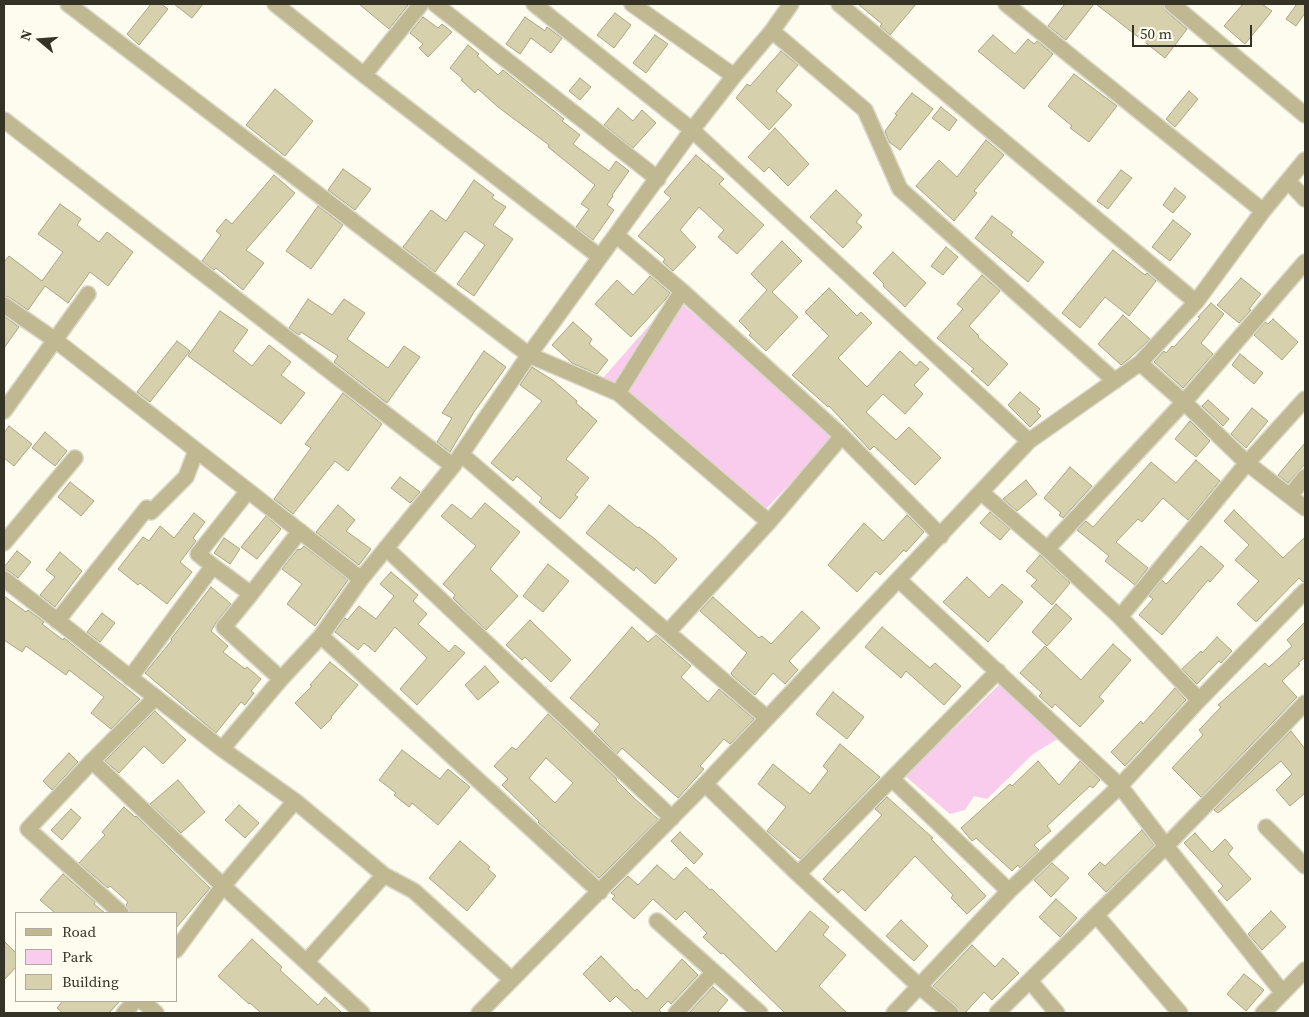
<!DOCTYPE html>
<html>
<head>
<meta charset="utf-8">
<style>
	body { margin:0 }
	#map { position:relative; width:1309px; height:1017px; overflow:hidden; background:#fefcee; font-family:"Source Serif 4",serif }
	canvas { display:block }
	.frame { position:absolute; inset:0; border:5px solid #353325; pointer-events:none }
	.legend { position:absolute; left:15px; top:912px; width:162px; height:90px; box-sizing:border-box; background:#fefcee; border:1px solid #aeac9e; margin:0; padding:6px 9px; list-style:none; font-size:15px; color:#353325 }
	.legend li { display:flex; align-items:center; gap:10px; height:25px }
	.legend b { width:25px; border:1px solid #aeac9e }
	.north { position:absolute; left:15px; top:15px; width:50px; height:50px; -webkit-text-stroke:4px #fefcee; paint-order:stroke; rotate:288deg; font-size:14px; font-weight:700; line-height:20px; text-align:center; color:#353325 }
	.north::after { content:''; display:block; margin:auto; width:18px; height:22px; background:#353325; clip-path:polygon(50% 0,100% 100%,50% 72%,0 100%) }
	.scale { position:absolute; left:1132px; top:25px; width:120px; height:22px; box-sizing:border-box; border:2px solid #353325; border-top:0; padding-left:6px; font-size:15px; line-height:18px; white-space:nowrap; color:#353325; -webkit-text-stroke:4px #fefcee; paint-order:stroke }
</style>
</head>
<body>
<div id="map">
<canvas width="1309" height="1017"></canvas>
<div class="frame"></div>
<ul class="legend">
<li><b style="height:6px;background:#bfb891"></b>Road</li>
<li><b style="height:14px;background:#f9cced"></b>Park</li>
<li><b style="height:14px;background:#d6d0ad"></b>Building</li>
</ul>
<div class="north">N</div>
<div class="scale">50 m</div>
</div>
<script>
const c = document.querySelector('canvas').getContext('2d');
c.lineJoin = 'round';
function fillPath(path, color) { c.fillStyle = color; c.fill(path, 'evenodd'); }
const poly = rows => new Path2D(rows.map(r => 'M' + r).join(''));
function strokePath(path, color, width, dash) { c.strokeStyle = color; c.lineWidth = width; c.lineCap = dash ? 'butt' : 'round'; c.setLineDash(dash || []); c.stroke(path); }
const green = poly([
	[674,297,835,436,763,512,618,393,603,378],
	[1001,683,1061,737,1033,754,987,799,974,796,965,810,950,814,905,776]
]);
const building = poly([
	[151,4,161,4,168,9,139,45,127,34,151,4],
	[174,4,203,4,192,18,174,4],
	[359,4,406,4,408,5,389,29,359,4],
	[858,4,916,4,890,35,880,26,882,24,858,4],
	[1065,4,1094,4,1066,40,1048,26,1065,4],
	[1096,4,1163,4,1166,11,1187,29,1165,58,1096,4],
	[1243,4,1262,4,1272,11,1245,44,1224,26,1243,4],
	[1297,4,1305,4,1305,13,1296,26,1286,19,1297,4],
	[615,13,631,25,614,48,597,35,615,13],
	[423,17,438,28,442,24,452,32,428,57,419,48,423,44,410,33,423,17],
	[525,17,545,31,547,27,562,38,551,53,531,38,520,54,506,44,525,17],
	[655,35,668,44,646,73,633,63,655,35],
	[993,35,1015,54,1028,39,1034,44,1037,41,1053,54,1024,89,978,51,993,35],
	[468,45,479,54,477,56,498,75,503,70,564,119,562,121,580,135,573,144,609,171,616,161,629,171,612,195,613,196,607,205,614,210,593,240,576,227,589,209,581,204,595,185,548,147,549,145,498,107,478,89,475,93,461,80,463,79,450,68,468,45],
	[781,51,798,65,776,91,792,105,769,130,736,98,747,84,750,86,781,51],
	[1074,74,1117,106,1089,142,1070,128,1072,126,1048,106,1074,74],
	[580,78,591,87,580,100,569,91,580,78],
	[275,89,313,121,285,156,246,125,275,89],
	[1189,91,1198,99,1175,127,1166,119,1189,91],
	[912,93,933,109,900,150,889,142,885,131,897,115,895,114,912,93],
	[941,107,957,120,949,131,932,118,941,107],
	[618,108,633,121,642,110,656,123,633,148,604,125,618,108],
	[775,128,809,164,788,186,769,167,764,172,748,157,775,128],
	[986,140,1004,155,974,191,977,193,954,221,916,186,939,160,957,177,986,140],
	[696,155,724,179,719,184,764,225,737,254,718,237,724,230,699,207,680,230,696,247,673,271,663,262,665,259,638,236,671,198,664,192,696,155],
	[343,169,371,189,355,210,328,190,343,169],
	[1121,170,1132,178,1108,209,1097,201,1121,170],
	[274,175,295,193,246,250,264,263,243,290,216,268,214,270,202,261,221,235,216,231,226,219,232,224,274,175],
	[474,180,494,195,492,198,506,207,493,225,513,239,474,296,457,284,485,245,465,231,435,272,403,247,431,210,446,221,474,180],
	[1175,188,1186,197,1173,213,1163,205,1175,188],
	[836,190,862,215,856,222,862,227,843,248,810,217,836,190],
	[60,204,81,219,77,225,99,242,107,232,133,252,108,286,90,272,68,303,45,286,28,310,9,297,4,296,4,262,9,256,42,281,63,252,38,234,60,204],
	[318,206,343,225,311,269,286,251,318,206],
	[992,216,1013,232,1011,235,1044,262,1028,282,975,238,992,216],
	[1173,220,1191,234,1170,261,1152,247,1173,220],
	[782,241,802,261,772,292,798,317,766,351,749,335,751,333,739,321,767,290,751,274,782,241],
	[946,247,958,257,943,275,931,266,946,247],
	[1113,250,1145,275,1147,273,1156,281,1129,316,1105,297,1080,328,1062,313,1113,250],
	[893,252,926,283,905,307,883,286,884,284,873,273,893,252],
	[982,275,1000,291,969,326,979,336,978,337,1008,364,988,386,971,371,974,369,937,338,963,309,957,304,982,275],
	[650,276,670,293,665,300,631,337,595,304,617,280,633,295,650,276],
	[1241,278,1261,294,1249,309,1251,310,1239,323,1217,305,1241,278],
	[829,288,857,316,861,312,872,323,838,358,867,387,900,351,916,366,920,361,929,369,914,385,923,394,905,414,883,394,866,412,896,440,909,427,941,458,915,485,874,446,870,450,829,406,828,407,792,375,829,336,805,312,829,288],
	[308,299,332,315,344,299,365,313,347,339,388,368,404,346,420,357,387,403,334,362,338,356,301,332,299,335,289,328,308,299],
	[1211,303,1224,314,1201,343,1213,354,1183,388,1154,362,1164,351,1166,353,1172,346,1174,347,1200,318,1198,317,1211,303],
	[220,311,248,330,233,351,252,366,269,345,291,362,281,375,305,393,281,424,188,356,220,311],
	[1123,315,1150,339,1130,358,1121,365,1098,344,1123,315],
	[4,316,19,327,4,348,4,316],
	[1273,319,1298,342,1282,360,1254,335,1265,322,1268,324,1273,319],
	[573,322,592,339,589,344,608,360,597,374,572,363,552,345,573,322],
	[177,341,190,351,150,402,137,392,177,341],
	[484,351,506,367,474,412,450,452,437,442,452,418,442,413,484,351],
	[1240,354,1263,373,1254,384,1232,365,1240,354],
	[532,367,554,381,577,401,576,403,597,421,566,459,589,478,575,495,578,497,560,519,539,502,542,498,517,476,513,481,491,463,542,401,520,385,532,367],
	[1020,392,1040,409,1037,412,1041,416,1030,427,1008,405,1020,392],
	[343,393,382,424,348,471,335,461,293,514,274,499,311,448,305,444,343,393],
	[1208,400,1229,419,1223,426,1202,406,1208,400],
	[1252,408,1268,421,1246,448,1231,434,1252,408],
	[1190,421,1210,441,1196,457,1175,439,1190,421],
	[9,426,32,444,14,466,4,458,4,433,9,426],
	[45,432,67,451,55,466,32,448,45,432],
	[1305,443,1305,464,1288,483,1278,475,1305,443],
	[1196,460,1220,481,1188,520,1163,498,1142,522,1138,519,1116,542,1148,568,1135,585,1105,561,1109,556,1077,530,1086,521,1093,527,1095,525,1151,462,1176,483,1196,460],
	[1070,467,1092,486,1063,518,1059,515,1061,513,1044,498,1070,467],
	[400,477,420,492,410,503,391,488,400,477],
	[1026,480,1037,494,1017,511,1003,499,1026,480],
	[70,482,94,501,81,516,58,497,70,482],
	[485,503,520,532,490,569,518,596,486,630,453,598,455,595,443,584,476,546,441,516,452,504,471,519,485,503],
	[338,505,355,520,346,531,371,549,359,565,316,532,338,505],
	[609,505,638,528,639,527,655,539,677,559,655,584,636,567,634,571,586,533,609,505],
	[1234,510,1283,558,1305,537,1305,582,1303,582,1299,578,1256,622,1237,604,1259,581,1235,560,1249,545,1224,521,1234,510],
	[990,512,1010,529,1000,540,980,523,990,512],
	[194,513,205,522,193,538,196,541,180,562,192,572,167,604,140,583,138,585,118,569,143,537,149,541,160,526,174,538,194,513],
	[907,515,924,532,906,552,904,550,880,575,876,571,857,592,828,565,864,523,883,541,907,515],
	[266,516,281,529,257,559,241,547,266,516],
	[224,538,240,549,230,564,214,553,224,538],
	[304,546,348,580,315,626,287,604,302,584,282,569,298,549,300,550,304,546],
	[1201,546,1224,566,1210,582,1208,580,1162,635,1139,615,1153,599,1149,596,1162,580,1166,584,1170,580,1201,546],
	[17,551,31,562,18,578,9,571,4,570,4,567,17,551],
	[60,552,82,571,55,607,40,595,55,577,46,570,60,552],
	[1040,555,1070,583,1052,605,1031,586,1037,580,1026,571,1040,555],
	[548,564,569,581,543,612,523,596,548,564],
	[391,572,418,595,413,601,427,614,418,624,449,652,455,645,465,653,417,705,400,689,427,658,395,627,375,652,364,643,358,650,335,632,345,618,347,620,359,606,376,619,394,596,380,584,391,572],
	[967,577,989,598,1002,584,1023,602,988,642,943,602,967,577],
	[211,587,231,604,217,621,211,631,228,646,223,652,245,669,247,667,261,679,251,691,254,693,245,705,241,702,216,733,145,673,172,640,171,639,211,587],
	[4,596,26,612,28,610,44,622,42,624,63,640,64,638,140,699,111,729,91,713,104,697,69,670,66,675,26,646,22,652,4,640,4,596],
	[713,597,759,638,762,636,771,644,802,611,820,628,789,661,798,670,785,684,773,673,755,695,732,675,731,673,747,653,700,611,713,597],
	[1056,604,1072,619,1047,646,1032,632,1056,604],
	[102,613,115,623,100,642,87,632,102,613],
	[530,620,571,660,551,682,525,657,522,660,506,645,530,620],
	[1305,622,1305,659,1304,658,1298,663,1300,664,1282,681,1297,697,1201,797,1172,768,1203,735,1199,730,1221,707,1218,705,1265,663,1269,667,1292,646,1287,640,1305,622],
	[632,627,648,642,656,635,691,666,681,677,708,702,719,689,754,719,730,744,724,739,700,766,704,769,678,798,622,748,617,754,594,731,600,724,570,698,632,627],
	[882,627,930,668,935,663,961,686,944,705,906,671,901,678,865,647,882,627],
	[1217,637,1232,651,1221,663,1219,661,1197,684,1182,669,1201,651,1202,653,1217,637],
	[1113,644,1131,660,1099,697,1104,701,1080,727,1055,704,1052,708,1039,696,1042,693,1020,673,1045,646,1081,680,1113,644],
	[330,662,358,685,331,717,332,718,321,729,295,703,312,686,310,685,330,662],
	[485,666,499,682,478,700,465,685,485,666],
	[1175,688,1186,700,1125,766,1111,752,1141,721,1143,724,1175,688],
	[833,692,864,717,847,739,816,714,833,692],
	[155,711,186,740,163,764,144,746,119,773,105,761,155,711],
	[548,714,617,779,616,780,634,798,658,819,599,878,538,822,539,821,502,785,508,779,494,766,512,747,516,750,548,714],
	[546,758,573,783,555,803,529,778,546,758],
	[1291,731,1305,749,1305,793,1290,806,1276,790,1292,774,1281,761,1218,813,1214,810,1291,731],
	[840,744,880,777,800,859,767,831,786,807,758,784,773,764,810,794,828,771,823,766,840,744],
	[402,750,440,779,448,769,470,787,438,825,412,803,409,807,394,795,396,793,379,780,402,750],
	[69,753,78,762,52,790,43,781,69,753],
	[1038,761,1059,785,1080,761,1100,780,1093,788,1090,786,1047,826,1051,831,1034,845,1039,850,1020,868,1018,865,1012,871,976,838,972,841,961,828,1010,784,1012,786,1038,761],
	[178,780,205,812,181,833,150,804,178,780],
	[887,797,933,838,931,839,986,896,967,914,951,898,953,895,915,856,865,911,842,889,838,893,823,879,882,815,875,809,887,797],
	[239,805,259,823,245,838,225,820,239,805],
	[124,807,135,817,136,816,210,888,176,928,176,913,130,913,126,905,128,902,110,886,108,888,79,863,105,835,102,832,124,807],
	[71,809,81,818,62,840,51,830,71,809],
	[1142,830,1154,845,1106,892,1088,874,1100,862,1105,866,1142,830],
	[680,832,703,854,694,864,671,841,680,832],
	[1195,833,1212,852,1225,839,1233,848,1228,854,1251,879,1227,901,1218,891,1223,886,1184,843,1195,833],
	[460,841,490,867,488,869,496,876,467,911,429,878,460,841],
	[1052,863,1069,878,1051,897,1034,880,1052,863],
	[657,865,674,880,686,867,710,890,712,889,776,952,810,911,829,927,823,935,846,955,819,986,847,1013,785,1013,723,953,721,954,703,937,707,933,685,911,676,920,653,899,634,919,612,899,615,896,611,893,628,876,638,885,657,865],
	[63,874,95,902,94,904,105,913,55,913,40,900,63,874],
	[1056,899,1077,918,1060,937,1039,917,1056,899],
	[1271,911,1286,927,1262,950,1248,934,1271,911],
	[901,920,928,946,914,961,886,936,901,920],
	[252,939,282,967,280,970,318,1005,325,997,342,1013,261,1013,250,1003,249,1004,218,976,252,939],
	[4,941,16,953,16,967,4,980,4,941],
	[972,945,995,967,1003,958,1019,973,992,1000,984,992,965,1013,960,1013,957,1006,933,986,972,945],
	[601,956,635,991,637,989,647,999,682,959,698,975,671,1004,668,1001,659,1010,662,1013,634,1013,616,996,610,1002,583,974,601,956],
	[1244,974,1264,990,1246,1011,1227,994,1244,974],
	[713,987,728,1000,717,1013,689,1013,713,987],
	[63,1001,120,1001,109,1013,63,1013,57,1008,63,1001]
]);
const minor = poly([
	[68,4,529,355,618,393,769,522],
	[275,4,364,75,600,257],
	[435,4,658,179],
	[534,4,692,130,1029,441],
	[632,4,734,76],
	[839,4,1196,302],
	[1006,4,1263,211],
	[1172,4,1305,115],
	[772,31,865,110,900,189,1115,381],
	[364,75,421,4],
	[4,120,453,466,361,579],
	[1288,181,1305,199],
	[616,235,682,291,842,436,941,536],
	[4,305,55,340,361,579,321,636,281,679,222,749,4,579],
	[1140,363,1184,402,1247,463,1305,508],
	[618,393,682,291],
	[4,411,88,294],
	[461,454,767,718],
	[453,466,529,355,692,130,734,76,772,31,791,4],
	[248,491,198,554,213,566,251,594,224,627,281,679],
	[982,493,1047,549,1120,617,1247,463,1305,399],
	[1290,496,1305,477],
	[151,512,186,477,196,451],
	[4,543,75,458],
	[386,548,672,818],
	[1047,549,1184,402,1305,262],
	[899,580,1120,786,1166,846,1283,993],
	[251,594,300,531],
	[1120,617,1199,700],
	[57,621,147,508],
	[668,632,769,522,842,436],
	[321,636,600,892],
	[130,678,213,566],
	[92,761,223,886,295,801,222,749],
	[892,779,1009,891],
	[705,784,798,874,919,986,951,1013],
	[295,801,384,875,307,961],
	[1266,827,1305,866],
	[798,874,998,671],
	[384,875,414,891,512,980],
	[121,913,28,829,92,761,156,697],
	[1096,915,1180,1013],
	[657,921,760,1013],
	[176,950,223,886,362,1013],
	[1030,981,1057,1013],
	[142,1001,156,1013],
	[124,1013,135,1001],
	[479,1013,705,784,1029,441,1140,363,1196,302,1263,211,1305,160],
	[676,1013,713,973],
	[894,1013,1009,891,1120,786,1199,700,1305,591],
	[997,1013,1166,846,1305,703],
	[1263,1013,1305,970]
]);
fillPath(green, '#f9cced');
fillPath(building, '#d6d0ad');
strokePath(building, '#aaa583', 1);
strokePath(minor, '#dad8ca', 18);
strokePath(minor, '#bfb891', 15);
</script>
</body>
</html>
